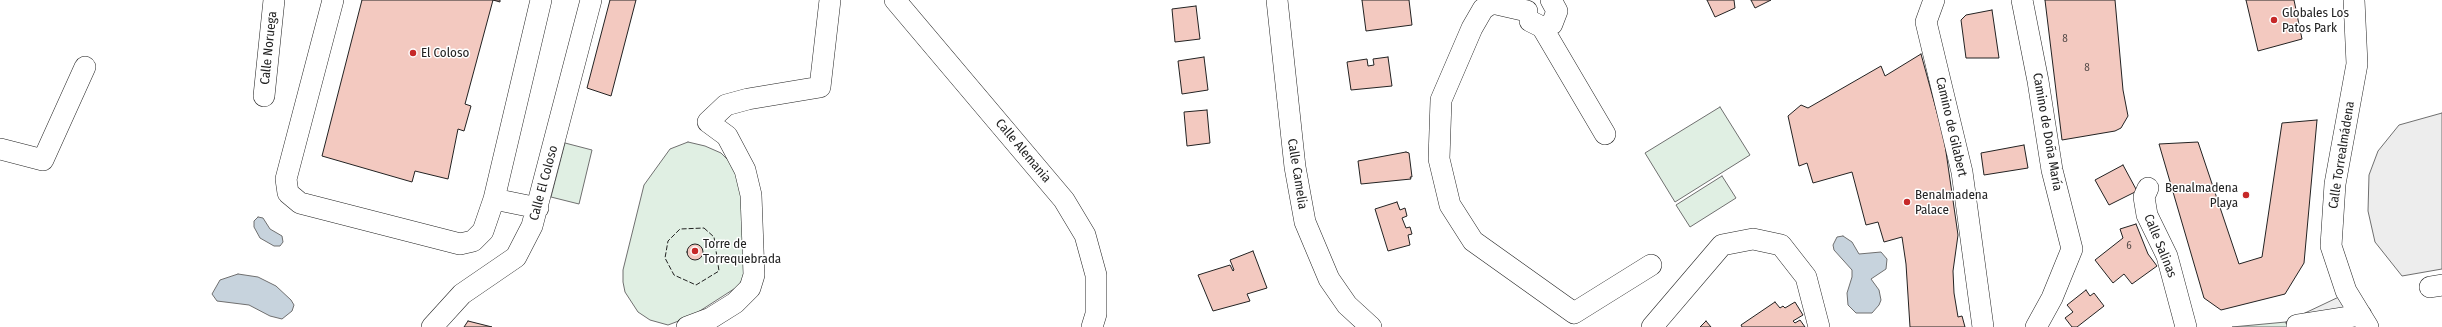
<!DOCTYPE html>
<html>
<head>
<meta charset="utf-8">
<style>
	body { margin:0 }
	canvas { display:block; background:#fff }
</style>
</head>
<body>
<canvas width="2442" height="327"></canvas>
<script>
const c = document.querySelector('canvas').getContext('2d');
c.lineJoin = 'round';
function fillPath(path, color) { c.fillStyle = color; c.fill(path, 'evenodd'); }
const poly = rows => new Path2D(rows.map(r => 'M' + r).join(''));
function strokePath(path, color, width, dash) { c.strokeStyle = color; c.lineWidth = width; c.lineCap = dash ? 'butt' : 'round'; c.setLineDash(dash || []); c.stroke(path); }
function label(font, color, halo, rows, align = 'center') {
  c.font = font + ' "Fira Sans Condensed",sans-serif'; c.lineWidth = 3; c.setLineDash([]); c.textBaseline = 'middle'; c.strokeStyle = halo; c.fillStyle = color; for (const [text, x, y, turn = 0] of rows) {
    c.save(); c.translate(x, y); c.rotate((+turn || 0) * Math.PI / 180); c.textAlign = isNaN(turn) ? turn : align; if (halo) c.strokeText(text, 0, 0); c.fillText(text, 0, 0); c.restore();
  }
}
const green = poly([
	[1720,107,1750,155,1675,202,1645,153,1720,107],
	[688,142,705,146,721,153,731,163,739,175,748,254,743,279,737,287,692,316,668,325,650,320,638,312,625,292,623,282,623,270,644,185,670,149,688,142],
	[565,143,592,150,579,204,551,197,565,143],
	[1722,176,1736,198,1690,227,1676,205,1722,176],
	[2286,322,2287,327,2232,327,2286,322]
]);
const parking = poly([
	[2442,113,2442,269,2402,276,2375,242,2368,211,2369,175,2378,151,2399,125,2442,113],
	[2343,295,2360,327,2287,327,2286,322,2343,295]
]);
const water = poly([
	[258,217,263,218,270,229,282,236,283,242,280,246,274,246,260,238,254,227,254,221,258,217],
	[1843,236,1852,242,1859,254,1881,252,1887,259,1886,269,1871,279,1879,290,1881,300,1879,305,1872,313,1856,313,1848,305,1847,293,1852,277,1852,270,1834,250,1833,245,1837,237,1843,236],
	[238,274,258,277,276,286,291,300,294,305,292,311,282,319,270,316,249,305,217,301,212,294,220,280,238,274]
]);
const building = poly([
	[362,0,500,0,500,2,493,0,465,104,471,106,464,131,458,129,448,179,415,171,412,182,322,156,362,0],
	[610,0,636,0,611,96,587,88,610,0],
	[1362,0,1409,0,1412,25,1366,31,1362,0],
	[1707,0,1734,0,1735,8,1715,17,1707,0],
	[1751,0,1771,0,1755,8,1751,0],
	[2045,0,2115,0,2123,90,2128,116,2121,128,2115,131,2062,140,2045,0],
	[2246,0,2294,0,2302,39,2258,51,2246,0],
	[1196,6,1200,39,1175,42,1172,9,1196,6],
	[1992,10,1999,58,1966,58,1961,20,1966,15,1992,10],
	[1921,54,1944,138,1958,235,1953,271,1954,293,1958,317,1962,316,1965,327,1910,327,1906,264,1902,237,1884,242,1878,222,1866,225,1852,172,1813,183,1807,163,1799,166,1788,116,1801,105,1808,108,1881,66,1885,76,1921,54],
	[1204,57,1208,90,1182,94,1178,61,1204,57],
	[1388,57,1392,86,1351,90,1347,62,1367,59,1368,66,1374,65,1373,59,1388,57],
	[1207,110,1210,143,1187,146,1184,112,1207,110],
	[2317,120,2304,263,2285,294,2221,310,2204,298,2159,144,2198,142,2239,264,2262,257,2282,123,2317,120],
	[2024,145,2028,168,1984,175,1981,153,2024,145],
	[1406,152,1409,153,1412,177,1410,177,1411,179,1361,184,1358,161,1406,152],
	[2123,165,2137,191,2109,205,2095,180,2123,165],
	[1397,202,1400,210,1405,208,1407,216,1402,218,1406,228,1410,227,1412,234,1408,235,1410,245,1388,251,1375,209,1397,202],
	[2136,224,2148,254,2157,266,2132,284,2124,274,2113,283,2095,260,2123,238,2120,229,2136,224],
	'687 252a8 8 0 1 1 16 0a8 8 0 1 1-16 0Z',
	[1253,251,1267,288,1247,294,1250,301,1213,311,1198,275,1230,265,1233,271,1234,270,1230,260,1253,251],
	[2086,290,2090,296,2094,293,2104,306,2077,327,2072,327,2065,318,2073,312,2067,305,2086,290],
	[1775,302,1780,308,1783,306,1785,308,1795,302,1803,315,1793,321,1795,323,1800,320,1805,327,1742,327,1741,325,1775,302],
	[468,321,492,327,464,327,468,321],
	[1706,321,1711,327,1700,327,1706,321]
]);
const minor = poly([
	[333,0,286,179,288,193,300,203,460,244,473,241,483,231,494,199],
	[895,0,1064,200,1085,235,1096,275,1096,314,1092,327],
	[1277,0,1295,167,1305,222,1329,279,1347,305,1371,327],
	[1934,0,1926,22,1962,172,1983,327],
	[2022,0,2038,81,2052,170,2072,249,2052,298,2036,327],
	[2354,0,2357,64,2335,184,2331,246,2346,291,2368,327],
	[1527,11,1492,3,1483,9,1472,28,1441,100,1439,159,1450,205,1473,241,1574,313,1651,265],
	[1530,21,1542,27,1552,24,1557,11,1551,0],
	[1542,27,1605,134],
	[264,96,274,0],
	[0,149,43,160,85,67],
	[2148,188,2144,197,2147,215,2167,256,2186,327],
	[538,208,494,199,541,0],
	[2430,287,2442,285],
	[432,327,462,294,516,257,532,226,591,0],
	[687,327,711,318,735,303,750,288,754,275,751,195,745,170,727,136,708,122,726,105,748,99,820,87,830,0],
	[1652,327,1722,245,1753,239,1781,245,1806,277,1819,327],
	[2297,327,2297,325,2361,315]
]);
const fence = poly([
	[704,228,714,237,719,271,696,285,674,275,665,258,668,241,680,229,704,228]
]);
const markers = [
	[2274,20,4,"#c62828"],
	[413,53,4,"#c62828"],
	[2246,195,4,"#c62828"],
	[1907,202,4,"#c62828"],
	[695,251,4,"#c62828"]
];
const numberNames = [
	["8",2065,39],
	["8",2087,68],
	["6",2129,246]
];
const poiNames = [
	["Globales Los",2282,13],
	["Patos Park",2282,28],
	["El Coloso",421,53],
	["Benalmadena",2238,188,"right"],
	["Playa",2238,203,"right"],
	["Benalmadena",1915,195],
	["Palace",1915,210],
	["Torre de",703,244],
	["Torrequebrada",703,259]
];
const streetNames = [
	["Calle Noruega",269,48,-84],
	["Camino de Gilabert",1951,127,77],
	["Camino de Doña María",2047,132,80],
	["Calle Alemania",1023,151,50],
	["Calle Torrealmádena",2342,155,-81],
	["Calle Camelia",1297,174,81],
	["Calle El Coloso",544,183,-75],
	["Calle Salinas",2160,246,68]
];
fillPath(green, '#e0efe3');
strokePath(green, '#6f6f6f', 1);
fillPath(parking, '#ededed');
strokePath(parking, '#6f6f6f', 1);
fillPath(water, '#c7d3dd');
strokePath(water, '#6f6f6f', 1);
fillPath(building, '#f3c9c0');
strokePath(building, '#222', 1);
strokePath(minor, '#222', 22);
strokePath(minor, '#fff', 21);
strokePath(fence, '#222', 1, [5, 2]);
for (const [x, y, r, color] of markers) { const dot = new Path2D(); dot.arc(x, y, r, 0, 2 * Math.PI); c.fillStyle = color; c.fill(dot); strokePath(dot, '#fff', 1.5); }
label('11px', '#564c4a', null, numberNames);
label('13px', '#222', '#fff', poiNames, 'left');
label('13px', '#222', '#fff', streetNames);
</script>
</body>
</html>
